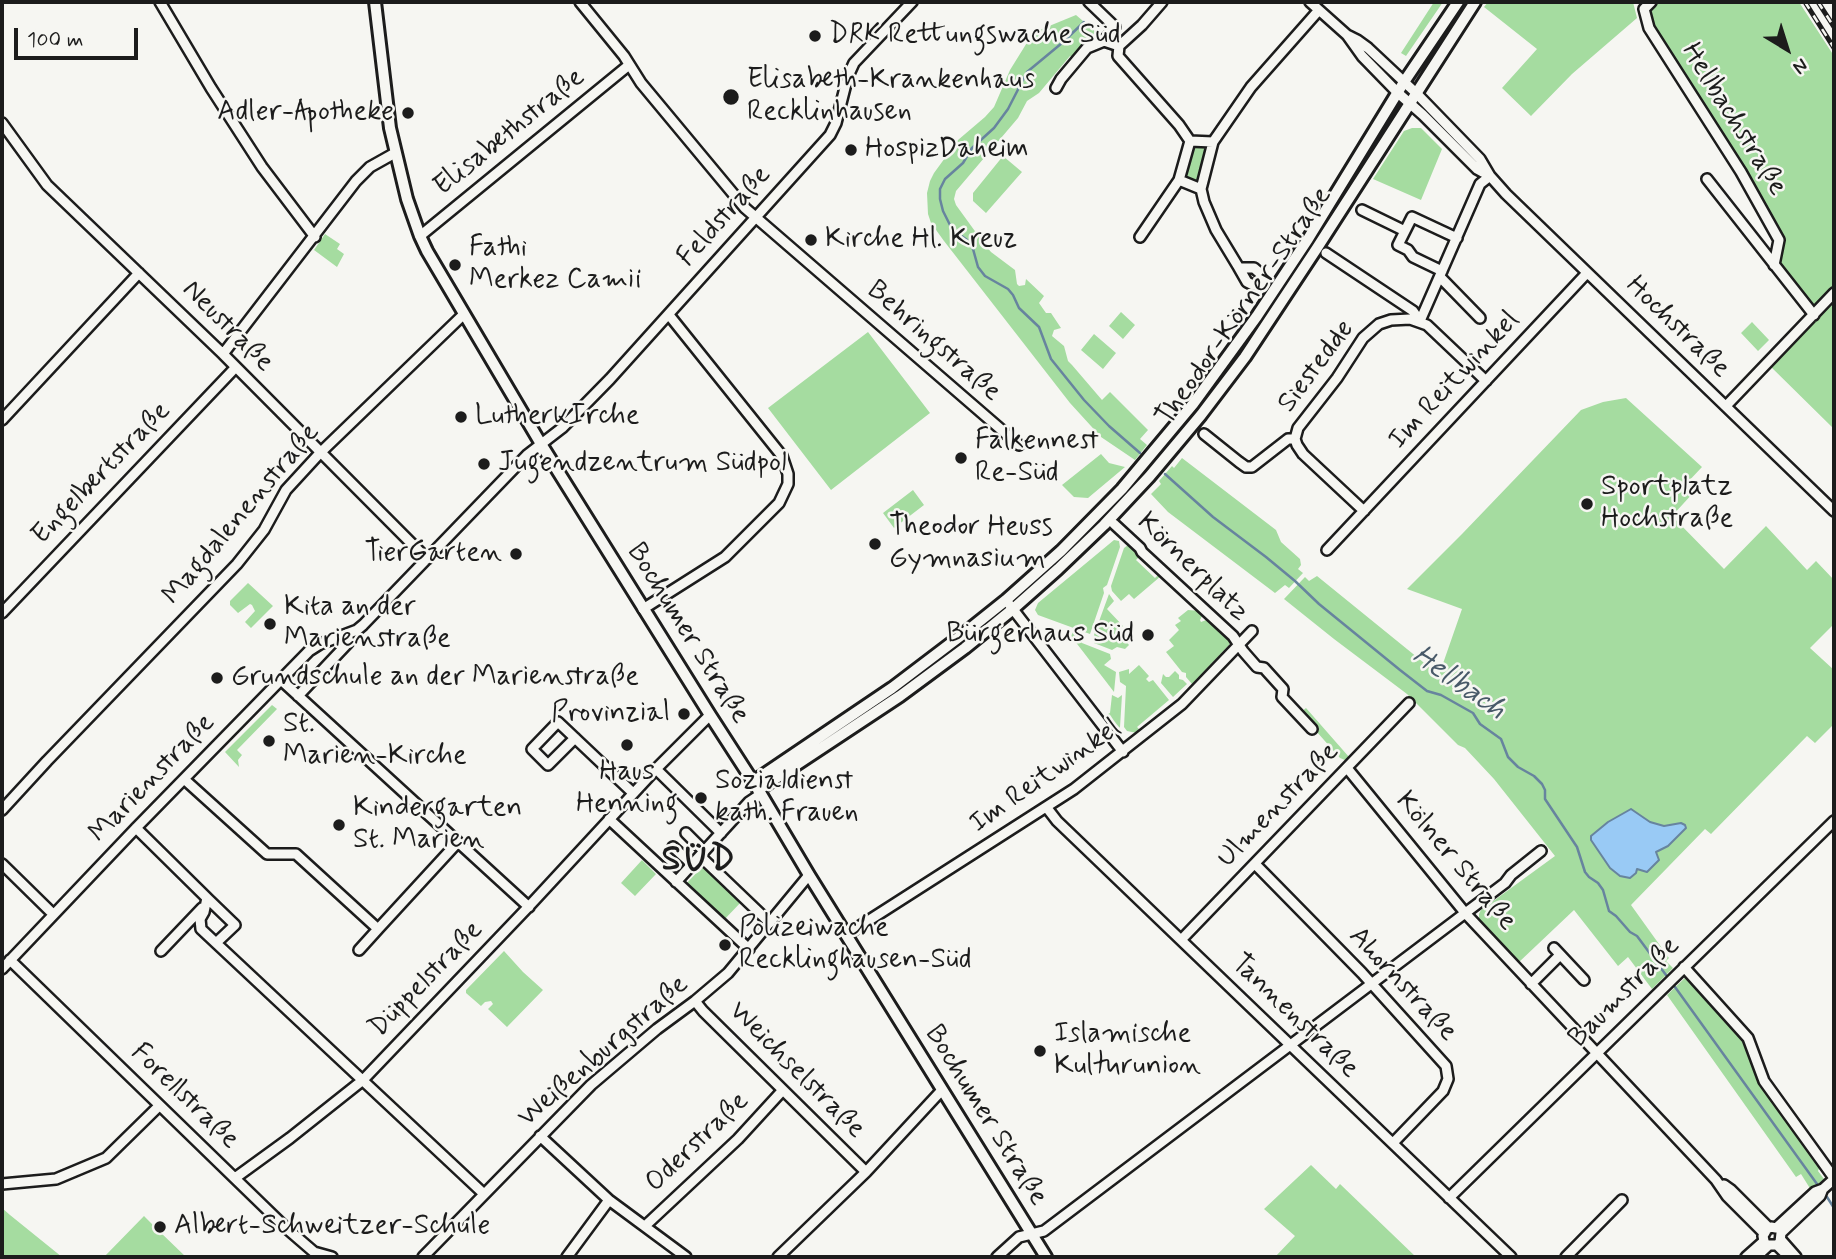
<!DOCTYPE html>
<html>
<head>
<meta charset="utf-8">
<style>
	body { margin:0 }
	#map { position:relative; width:1836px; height:1259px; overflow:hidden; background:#f6f6f2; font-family:Mynerve,sans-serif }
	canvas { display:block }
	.frame { position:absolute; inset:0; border:4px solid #1c1c1c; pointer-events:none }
	.north { position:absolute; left:1752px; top:14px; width:70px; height:70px; -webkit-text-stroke:5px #f6f6f2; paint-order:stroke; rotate:142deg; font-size:19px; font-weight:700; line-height:28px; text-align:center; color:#1c1c1c }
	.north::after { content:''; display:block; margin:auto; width:24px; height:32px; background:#1c1c1c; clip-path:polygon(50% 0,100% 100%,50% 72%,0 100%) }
	.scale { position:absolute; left:14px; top:28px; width:124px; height:32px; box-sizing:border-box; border:4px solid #1c1c1c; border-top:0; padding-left:9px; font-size:21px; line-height:24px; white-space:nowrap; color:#1c1c1c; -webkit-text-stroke:5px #f6f6f2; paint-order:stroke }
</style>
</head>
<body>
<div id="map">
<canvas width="1836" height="1259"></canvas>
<div class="frame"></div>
<div class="north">N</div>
<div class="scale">100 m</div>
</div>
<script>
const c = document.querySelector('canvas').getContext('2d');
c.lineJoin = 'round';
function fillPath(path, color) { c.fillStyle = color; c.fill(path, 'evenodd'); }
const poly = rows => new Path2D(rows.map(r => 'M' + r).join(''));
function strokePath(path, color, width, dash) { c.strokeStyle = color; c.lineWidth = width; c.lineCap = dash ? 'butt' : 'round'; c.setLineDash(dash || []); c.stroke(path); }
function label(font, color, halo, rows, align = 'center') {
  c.font = font + ' Mynerve,sans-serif'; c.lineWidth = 5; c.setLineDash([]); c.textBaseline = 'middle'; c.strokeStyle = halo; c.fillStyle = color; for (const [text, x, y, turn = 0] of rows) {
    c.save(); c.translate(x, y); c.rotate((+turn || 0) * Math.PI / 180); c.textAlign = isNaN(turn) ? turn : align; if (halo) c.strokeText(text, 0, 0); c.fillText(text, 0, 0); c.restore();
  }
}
const green = poly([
	[1434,2,1443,2,1406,56,1401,53],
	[1488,2,1633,2,1637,18,1572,74,1531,116,1502,88,1537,49,1484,7],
	[1656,2,1799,2,1834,56,1834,429,1767,363,1814,314,1774,265,1779,240,1643,13],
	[1076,15,1097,33,1074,58,1070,56,1039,93,1027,101,1018,118,956,191,954,199,956,205,985,245,991,252,1015,270,1017,284,1019,286,1025,285,1026,279,1044,296,1039,303,1046,313,1051,313,1061,328,1054,330,1052,336,1064,346,1068,361,1072,365,1102,400,1110,392,1148,430,1140,439,1147,445,1135,460,1101,437,1070,403,944,241,931,223,928,214,927,193,930,181,934,173,958,140,985,117,994,107,1010,70,1028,41,1037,31],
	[1389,117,1390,117,1313,245,1253,336,1190,422,1146,474,1107,516,1021,597,1019,594,1145,469,1192,414,1261,318],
	[1412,128,1421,128,1442,149,1421,200,1373,179,1404,131],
	[1195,145,1203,145,1207,152,1201,179,1195,182,1188,179,1186,173,1191,150],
	[1003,156,1022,172,986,213,973,201,973,193],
	[325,234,340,244,337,249,344,254,337,267,314,250],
	[1121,312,1135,325,1123,339,1109,326],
	[1752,322,1769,340,1758,351,1741,333],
	[868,332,930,413,831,490,768,408],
	[1094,334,1116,353,1103,369,1081,350],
	[1626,398,1702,467,1686,484,1694,492,1672,516,1724,569,1766,526,1807,570,1816,561,1834,580,1834,624,1810,648,1834,670,1834,724,1815,743,1807,736,1711,834,1705,829,1631,905,1669,958,1666,961,1673,968,1652,989,1628,957,1618,966,1574,910,1518,963,1481,921,1479,918,1479,914,1481,910,1555,856,1494,779,1465,748,1458,745,1407,694,1334,639,1284,599,1305,577,1309,581,1317,576,1439,675,1462,609,1407,589,1462,534,1581,410,1603,402],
	[1101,454,1109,463,1125,467,1088,498,1074,497,1062,485],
	[1182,458,1276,530,1281,542,1300,559,1301,565,1298,569,1303,573,1289,588,1285,585,1275,593,1168,512,1151,494,1161,484,1159,481,1172,466,1174,468],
	[913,490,924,505,894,528,883,513],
	[1114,540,1119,541,1120,547,1107,585,1103,588,1104,593,1090,634,1038,615,1035,610,1038,603],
	[1128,545,1136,550,1140,556,1136,560,1155,578,1159,574,1161,576,1134,599,1129,594,1121,601,1112,591,1111,586,1124,548],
	[248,583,273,606,251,628,245,622,255,611,252,605,250,604,238,613,230,605,230,601],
	[1109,594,1114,601,1107,609,1123,626,1118,631,1129,645,1125,649,1117,647,1112,650,1094,643,1096,639,1094,635],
	[1188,610,1200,611,1203,614,1200,620,1201,622,1209,619,1231,640,1229,645,1192,684,1186,677,1186,673,1182,672,1166,652,1174,646,1169,640,1179,630,1175,625,1181,621,1178,618],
	[1073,632,1080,634,1082,643,1110,654,1111,659,1104,665,1116,672,1114,692,1071,636],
	[1139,665,1149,676,1146,679,1149,682,1153,680,1169,700,1137,727,1140,730,1137,733,1127,731,1124,727,1126,686,1120,682,1119,672,1129,669,1129,674],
	[1175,671,1179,675,1179,679,1183,680,1187,684,1173,697,1161,683,1163,674,1166,677,1169,677],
	[1112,695,1118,698,1122,695,1120,727,1116,732,1104,716,1110,713],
	[272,705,277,709,237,750,242,755,238,760,239,767,225,752],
	[1306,708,1349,757,1345,760,1340,758,1300,713],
	[642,860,656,874,635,896,621,883],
	[705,864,743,900,722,922,684,886],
	[504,951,523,972,543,990,507,1027,488,1009,493,1004,491,1001,485,1002,481,1006,466,993,466,990],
	[1687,976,1745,1041,1752,1060,1820,1166,1818,1171,1824,1179,1811,1190,1801,1174,1796,1177,1667,995],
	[1311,1165,1336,1189,1340,1184,1416,1257,1275,1257,1295,1236,1264,1209],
	[2,1208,10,1215,62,1257,2,1257],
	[144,1216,158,1230,186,1257,104,1257]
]);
const water = poly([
	[1631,809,1650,822,1664,826,1681,823,1685,825,1686,828,1668,846,1656,852,1659,860,1647,872,1637,869,1636,873,1630,878,1620,876,1610,868,1591,840,1591,836,1608,822,1631,809]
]);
const stream = poly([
	[1084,22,1062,43,1027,72,1008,109,994,128,972,148,963,163,945,179,940,189,940,199,943,211,952,229,967,240,973,249,978,267,985,276,1008,289,1013,295,1019,308,1039,327,1051,359,1084,400,1109,426,1140,453],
	[1165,474,1213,517,1266,557,1295,581,1319,604,1400,670,1427,691,1441,695,1473,713,1480,724,1501,739,1508,757,1518,767,1534,776,1542,784,1545,790,1545,799,1577,847,1585,872,1589,877,1598,883,1603,890,1609,911,1616,916,1630,932,1637,936,1666,975],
	[1675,987,1817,1184],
	[1827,1197,1834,1208]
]);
const minor = poly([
	[160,2,211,88,262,167,315,237],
	[580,2,624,56,641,83,745,208,1019,445],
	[1089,2,1115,27,1104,41,1119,46],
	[1310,2,1347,35,1362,56,1398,93,1423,115,1477,169,1488,175],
	[1651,2,1644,9,1649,28,1741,172,1779,240,1774,265],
	[1347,35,1357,40,1368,48,1416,93,1480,159,1490,176,1506,194,1834,511],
	[1119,46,1118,56,1179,125,1190,141],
	[1119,46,1142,25,1162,2],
	[1056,88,1061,79,1087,48,1104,41],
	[2,123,47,185,223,354,427,559],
	[1190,141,1213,142],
	[1707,179,1814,315],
	[1179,180,1201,189],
	[1362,210,1405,231],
	[420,236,629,65],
	[1140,237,1179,180,1190,141],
	[1326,253,1413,311,1420,321],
	[1239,268,1254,268,1262,275,1262,281,1260,283,1253,285,1247,282,1239,268,1216,230,1204,202,1201,189,1213,142,1251,87,1319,10],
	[1442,271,1413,257,1408,250,1398,245,1412,217,1457,238],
	[1440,277,1480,318],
	[1420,321,1480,184,1490,176],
	[223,354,356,181,370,167,395,153],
	[1726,406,1834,293],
	[2,420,139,273],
	[1204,434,1239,462,1246,467,1252,467,1288,439,1295,439,1298,428,1337,378,1363,338,1379,324,1391,320,1410,319,1427,325,1486,381],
	[1295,439,1297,445,1303,454,1364,511],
	[1114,524,1140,548,1142,552,1233,636,1243,651,1257,667,1264,668,1283,689,1282,697,1312,729],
	[1327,550,1587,273],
	[1009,604,1123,752],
	[643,609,725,557,779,503,788,484,788,474,782,456,669,315],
	[2,613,236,367],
	[281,680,529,907],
	[298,696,348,643,348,634],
	[575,738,548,765,532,749,558,722,633,793],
	[1347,768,1466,914,1716,1180,1727,1196,1764,1233],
	[656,769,721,833],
	[184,779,267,854,296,854,378,929,458,842],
	[1047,808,1057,821,1511,1257],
	[2,810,47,761,237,564,264,530,286,490,320,453,463,315],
	[609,819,749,949],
	[136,828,207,898,204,912,200,919,201,929,484,1194],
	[686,833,704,851],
	[673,847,692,864],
	[700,856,770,923],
	[2,864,53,914],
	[1255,864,1362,973,1446,1066,1448,1079,1443,1091,1393,1143],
	[676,882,749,802,761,794],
	[207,898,235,925,216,943],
	[846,935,1074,789,1182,704,1252,631],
	[1181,940,1409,703],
	[1554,948,1584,980],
	[359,950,378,929],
	[161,951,202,908],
	[10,960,285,1227,314,1252,332,1257],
	[1684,967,1748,1038,1764,1081,1834,1178],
	[2,969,136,828,309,651,320,644,357,630,363,625,527,455,562,428,610,379,830,135,836,123,848,76,854,63,912,2],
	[1531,984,1560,955],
	[695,1001,703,1011,866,1172],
	[540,1136,609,1200,686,1257],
	[235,1178,290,1138,363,1080,532,903,656,769,710,715],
	[2,1184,56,1179,106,1158,159,1106],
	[1724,1185,1731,1190,1769,1228],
	[1449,1198,1834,821],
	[645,1226,738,1139,782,1091],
	[1781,1240,1796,1257],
	[1777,1245,1789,1257],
	[423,1257,591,1085,657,1029,695,1001,728,973,809,875],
	[567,1257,609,1200],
	[778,1257,866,1172,942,1090],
	[997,1257,1019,1237,1044,1231,1505,883,1511,875,1541,851],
	[1566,1257,1622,1200],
	[1746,1257,1764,1241,1763,1236,1767,1229,1771,1227,1776,1228,1815,1192,1823,1189,1834,1179],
	[1756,1257,1769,1245,1777,1245,1780,1242,1781,1233,1820,1196,1822,1191]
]);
const major = poly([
	[375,2,390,128,407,199,420,236,427,251,541,444,710,715,761,794,809,875,1046,1257],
	[753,782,892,688,971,628,1006,600,1061,551,1122,489,1193,404,1257,316,1308,239,1404,82,1458,2],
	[758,790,900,696,965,648,1013,609,1058,569,1104,525,1149,477,1201,415,1245,357,1317,248,1475,2]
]);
const rail = poly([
	[1805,2,1834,48],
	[1818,2,1834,27]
]);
const markers = [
	[815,36,7,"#1c1c1c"],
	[731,97,9,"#1c1c1c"],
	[408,113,7,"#1c1c1c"],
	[851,150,7,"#1c1c1c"],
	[811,240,7,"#1c1c1c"],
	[455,265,7,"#1c1c1c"],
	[461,417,7,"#1c1c1c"],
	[961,458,7,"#1c1c1c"],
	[484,464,7,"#1c1c1c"],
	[1587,504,7,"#1c1c1c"],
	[875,544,7,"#1c1c1c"],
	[516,554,7,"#1c1c1c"],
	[270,624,7,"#1c1c1c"],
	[1148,635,7,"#1c1c1c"],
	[217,678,7,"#1c1c1c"],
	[684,714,7,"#1c1c1c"],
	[269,741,7,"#1c1c1c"],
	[627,745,7,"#1c1c1c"],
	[701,798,7,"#1c1c1c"],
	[339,825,7,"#1c1c1c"],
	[725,945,7,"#1c1c1c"],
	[1040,1051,7,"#1c1c1c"],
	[160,1227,7,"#1c1c1c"]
];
const poiNames = [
	["DRK Rettungswache Süd",829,36],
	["Elisabeth-Krankenhaus",747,81],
	["Recklinhausen",747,113],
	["Adler-Apotheke",394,113,"right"],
	["HospizDaheim",865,150],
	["Kirche Hl. Kreuz",825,240],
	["Fathi",469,249],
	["Merkez Camii",469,281],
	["LutherkIrche",475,417],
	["Falkennest",975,442],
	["Re-Süd",975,474],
	["Jugendzentrum Südpol",498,464],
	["Sportplatz",1601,488],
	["Hochstraße",1601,520],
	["Theodor Heuss",889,528],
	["Gymnasium",889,560],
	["TierGarten",502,554,"right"],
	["Kita an der",284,608],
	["Marienstraße",284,640],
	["Bürgerhaus Süd",1134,635,"right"],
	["Grundschule an der Marienstraße",231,678],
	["Provinzial",670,714,"right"],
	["St.",283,725],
	["Marien-Kirche",283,757],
	["Haus",627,773,"center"],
	["Henning",627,805,"center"],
	["Sozialdienst",715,782],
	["kath. Frauen",715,814],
	["Kindergarten",353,809],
	["St. Marien",353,841],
	["Polizeiwache",739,929],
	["Recklinghausen-Süd",739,961],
	["Islamische",1054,1035],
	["Kulturunion",1054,1067],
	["Albert-Schweitzer-Schule",174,1227]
];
const streetNames = [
	["Hellbachstraße",1733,120,58],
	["Elisabethstraße",510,133,-39],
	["Feldstraße",725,217,-48],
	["Theodor-Körner-Straße",1245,307,-55],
	["Neustraße",227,327,45],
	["Hochstraße",1677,328,44],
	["Behringstraße",933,342,41],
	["Siestedde",1317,367,-53],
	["Im Reitwinkel",1455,381,-47],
	["Engelbertstraße",102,474,-46],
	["Magdalenenstraße",242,515,-50],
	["Körnerplatz",1192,568,44],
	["Bochumer Straße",687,634,58],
	["Im Reitwinkel",1046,777,-35],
	["Marienstraße",153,779,-46],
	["Ulmenstraße",1279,806,-46],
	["Kölner Straße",1455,862,50],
	["Düppelstraße",427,980,-46],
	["Ahornstraße",1402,985,47],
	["Baumstraße",1625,993,-45],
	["Tannenstraße",1294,1017,44],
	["Weißenburgstraße",604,1052,-41],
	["Weichselstraße",796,1071,45],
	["Forellstraße",184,1097,44],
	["Bochumer Straße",985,1116,58],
	["Oderstraße",698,1143,-44]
];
const waterNames = [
	["Hellbach",1458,684,35]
];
const districtNames = [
	["SÜD",699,862]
];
fillPath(green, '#a5dca0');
fillPath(water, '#99caf5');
strokePath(water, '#67849e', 2);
strokePath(stream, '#67849e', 2.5);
strokePath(minor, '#1c1c1c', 14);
strokePath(major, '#1c1c1c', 16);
strokePath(minor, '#f6f6f2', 9);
strokePath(major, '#f6f6f2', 10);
strokePath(rail, '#1c1c1c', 5);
strokePath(rail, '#f6f6f2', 2.5, [8]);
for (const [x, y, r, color] of markers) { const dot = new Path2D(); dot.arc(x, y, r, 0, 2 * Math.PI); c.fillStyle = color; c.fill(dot); strokePath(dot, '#f6f6f2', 2.5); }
label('28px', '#1c1c1c', '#f6f6f2', poiNames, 'left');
label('28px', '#1c1c1c', '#f6f6f2', streetNames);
label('italic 30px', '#485968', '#f6f6f2', waterNames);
c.letterSpacing = '2px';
label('bold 35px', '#1c1c1c', '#f6f6f2', districtNames);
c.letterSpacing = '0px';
</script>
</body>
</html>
